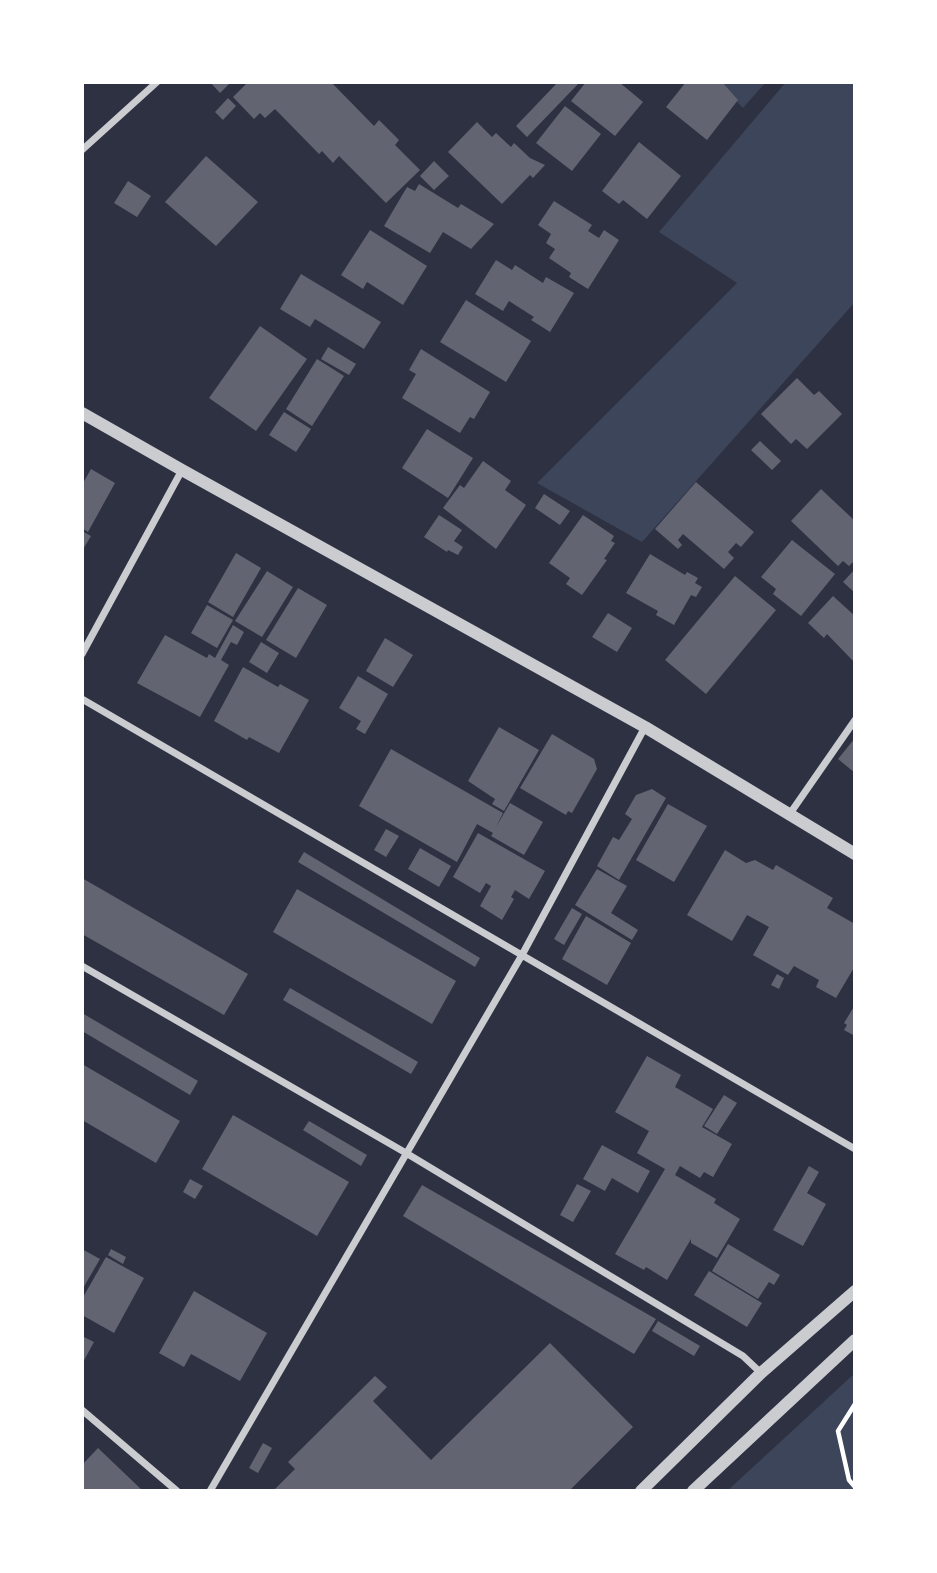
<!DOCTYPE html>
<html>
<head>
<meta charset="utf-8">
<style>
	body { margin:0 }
	#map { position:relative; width:937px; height:1573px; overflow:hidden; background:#2d3142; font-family:Jost,sans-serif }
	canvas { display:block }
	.frame { position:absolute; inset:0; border:84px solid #fff; pointer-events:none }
</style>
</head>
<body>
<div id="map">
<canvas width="937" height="1573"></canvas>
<div class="frame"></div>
</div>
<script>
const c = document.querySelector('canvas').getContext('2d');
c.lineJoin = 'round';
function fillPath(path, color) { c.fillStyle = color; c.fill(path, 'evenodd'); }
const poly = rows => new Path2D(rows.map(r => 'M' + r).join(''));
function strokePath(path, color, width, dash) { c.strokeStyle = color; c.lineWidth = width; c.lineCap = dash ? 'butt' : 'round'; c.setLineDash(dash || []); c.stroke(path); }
const green = poly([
	[717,82,766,82,743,108],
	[786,82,855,82,855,302,642,542,537,483,737,283,659,232],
	[855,1373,855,1491,727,1491]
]);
const building = poly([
	[210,82,231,82,220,93],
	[248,82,331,82,374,126,379,120,399,140,395,145,420,170,386,203,339,156,333,163,322,151,319,154,275,109,265,118,260,113,254,119,233,97],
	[558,82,580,82,527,137,516,126],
	[586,82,619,82,643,102,615,136,571,101],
	[686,82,722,82,738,100,707,140,666,107],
	[228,98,236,106,223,120,215,112],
	[565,106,601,134,572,171,536,143],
	[477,122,492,137,496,133,511,147,514,143,530,158,545,165,533,178,530,175,502,204,448,152],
	[639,142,681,176,647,219,623,200,619,204,602,191],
	[206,156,258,202,216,246,165,202],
	[434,161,449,176,434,190,420,176],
	[128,181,151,196,137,217,114,203],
	[419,184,458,208,461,204,494,224,471,249,443,232,430,253,384,226,407,187,415,191],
	[554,201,592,225,588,231,599,238,604,230,619,240,588,289,569,277,571,273,549,258,555,249,546,243,551,234,538,225],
	[370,230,427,266,403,305,367,282,363,289,341,275],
	[496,260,512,270,515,265,543,283,546,277,574,293,550,332,531,320,534,317,509,301,503,311,475,294],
	[301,274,381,322,364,349,315,319,310,327,280,309],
	[466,300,531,341,506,382,440,342],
	[260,326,307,359,256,431,209,398],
	[328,347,356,364,349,375,321,359],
	[421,349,490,392,474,419,470,417,460,433,402,398,416,374,409,370],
	[317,359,344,376,312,426,286,409],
	[797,378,814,395,819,391,842,414,807,449,796,439,791,444,761,414],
	[284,412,311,429,296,452,269,435],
	[427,429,473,458,448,498,402,468],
	[760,441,781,461,772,470,751,450],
	[483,461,511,481,505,490,526,505,496,549,443,508,460,485,464,488],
	[91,469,115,483,88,532,82,528,82,485],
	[696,482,754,532,741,547,736,543,728,552,734,558,724,569,683,534,678,540,682,545,678,549,655,529],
	[821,489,855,521,855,548,853,550,855,560,849,566,843,561,838,566,791,521],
	[544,494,570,511,560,525,535,508],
	[439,515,462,530,454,541,463,547,458,555,448,550,447,552,424,537],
	[583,515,614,536,611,541,615,543,604,559,607,560,582,595,566,584,570,578,549,563],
	[82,531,91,536,82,551],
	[792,540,835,574,801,616,773,594,776,589,761,577],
	[236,553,261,568,233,617,208,602],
	[650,554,685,575,687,572,698,578,695,583,702,587,696,597,691,595,674,625,656,615,658,611,626,593],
	[855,569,855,593,843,582],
	[267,571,293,587,262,637,235,621],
	[735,576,776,610,706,694,665,660],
	[298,588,327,605,296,658,266,640],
	[833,596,855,616,855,663,827,634,824,638,808,623],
	[207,605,233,620,217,648,191,633],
	[608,613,632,628,617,652,592,637],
	[233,625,244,632,237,645,231,642,221,660,229,665,200,717,137,683,165,635,207,658,209,654,215,658],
	[385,638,413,655,393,687,366,671],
	[261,642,279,653,267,673,249,662],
	[243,667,278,687,280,684,309,700,279,753,249,737,247,740,214,721],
	[358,676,388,694,365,734,356,729,361,721,339,708],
	[499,727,539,750,504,811,492,804,495,799,468,781],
	[552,734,594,759,597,769,572,813,568,811,566,815,520,788],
	[855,738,855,773,838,759],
	[391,749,503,813,496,827,510,803,543,822,524,855,491,836,493,833,477,824,457,862,359,806],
	[652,789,666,798,619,880,597,866,613,837,619,840,632,819,625,814,636,795],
	[668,804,707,826,674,882,636,860],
	[386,829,399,836,386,857,374,850],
	[478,833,545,871,529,899,515,890,511,897,514,899,502,920,480,906,491,886,486,883,480,893,453,877],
	[420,848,451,866,439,887,408,869],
	[725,850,746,863,755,860,773,870,776,865,833,898,827,908,855,924,855,966,836,998,816,987,819,980,794,966,788,975,753,955,769,927,747,915,732,941,687,915],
	[304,852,480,958,475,967,298,862],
	[597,869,627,886,611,913,638,930,632,940,575,905],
	[82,878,248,974,224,1015,82,934],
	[297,889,456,981,432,1024,273,932],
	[572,908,582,914,564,945,554,939],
	[586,916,631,943,607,985,562,959],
	[777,974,784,978,779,989,771,985],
	[290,988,418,1062,411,1074,283,1000],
	[855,1005,855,1036,844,1030,847,1025,844,1023],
	[82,1013,198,1081,190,1095,82,1031],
	[647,1056,681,1075,675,1087,713,1109,702,1127,732,1144,713,1177,704,1172,700,1178,680,1166,675,1175,716,1199,714,1203,740,1219,717,1258,691,1243,691,1239,667,1280,646,1267,644,1270,615,1254,665,1169,637,1153,649,1131,615,1112],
	[82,1064,180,1121,156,1163,82,1120],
	[724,1095,737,1103,717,1134,704,1126],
	[233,1115,349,1182,317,1236,202,1169],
	[309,1121,367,1155,361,1166,303,1130],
	[602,1145,650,1171,638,1193,612,1178,605,1191,583,1179],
	[809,1166,819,1172,807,1193,826,1204,803,1246,773,1230],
	[190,1179,203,1186,195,1199,183,1192],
	[577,1184,591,1191,573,1222,560,1215],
	[422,1185,656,1319,634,1354,403,1216],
	[728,1244,780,1275,774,1285,769,1282,758,1299,712,1271],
	[82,1249,100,1259,82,1290],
	[111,1249,126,1257,123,1264,108,1255],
	[106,1257,144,1278,114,1333,82,1315,82,1299],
	[709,1271,762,1303,747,1327,694,1295],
	[194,1291,267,1333,240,1381,191,1354,184,1367,159,1353],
	[658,1321,700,1346,694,1356,652,1331],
	[82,1336,94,1342,82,1364],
	[550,1343,633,1427,569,1491,273,1491,295,1469,288,1462,375,1376,387,1387,373,1401,431,1460],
	[263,1443,272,1448,258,1473,249,1468],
	[98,1448,143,1491,82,1491,82,1465]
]);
const path = poly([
	[855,1404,838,1431,849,1480,855,1487]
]);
const minor = poly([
	[82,150,157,82],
	[82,654,182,470],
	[82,699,855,1149],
	[789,815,855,720],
	[82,966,406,1153,743,1356,761,1373],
	[82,1410,177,1491],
	[210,1491,522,955,645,727]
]);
const tertiary = poly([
	[82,413,182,470,645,727,855,854],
	[641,1491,761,1373,855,1291],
	[693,1491,855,1340]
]);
fillPath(green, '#3c4559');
fillPath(building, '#626471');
strokePath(path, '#fff', 4.5);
strokePath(minor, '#caccd0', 7);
strokePath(tertiary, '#caccd0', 12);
</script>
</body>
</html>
